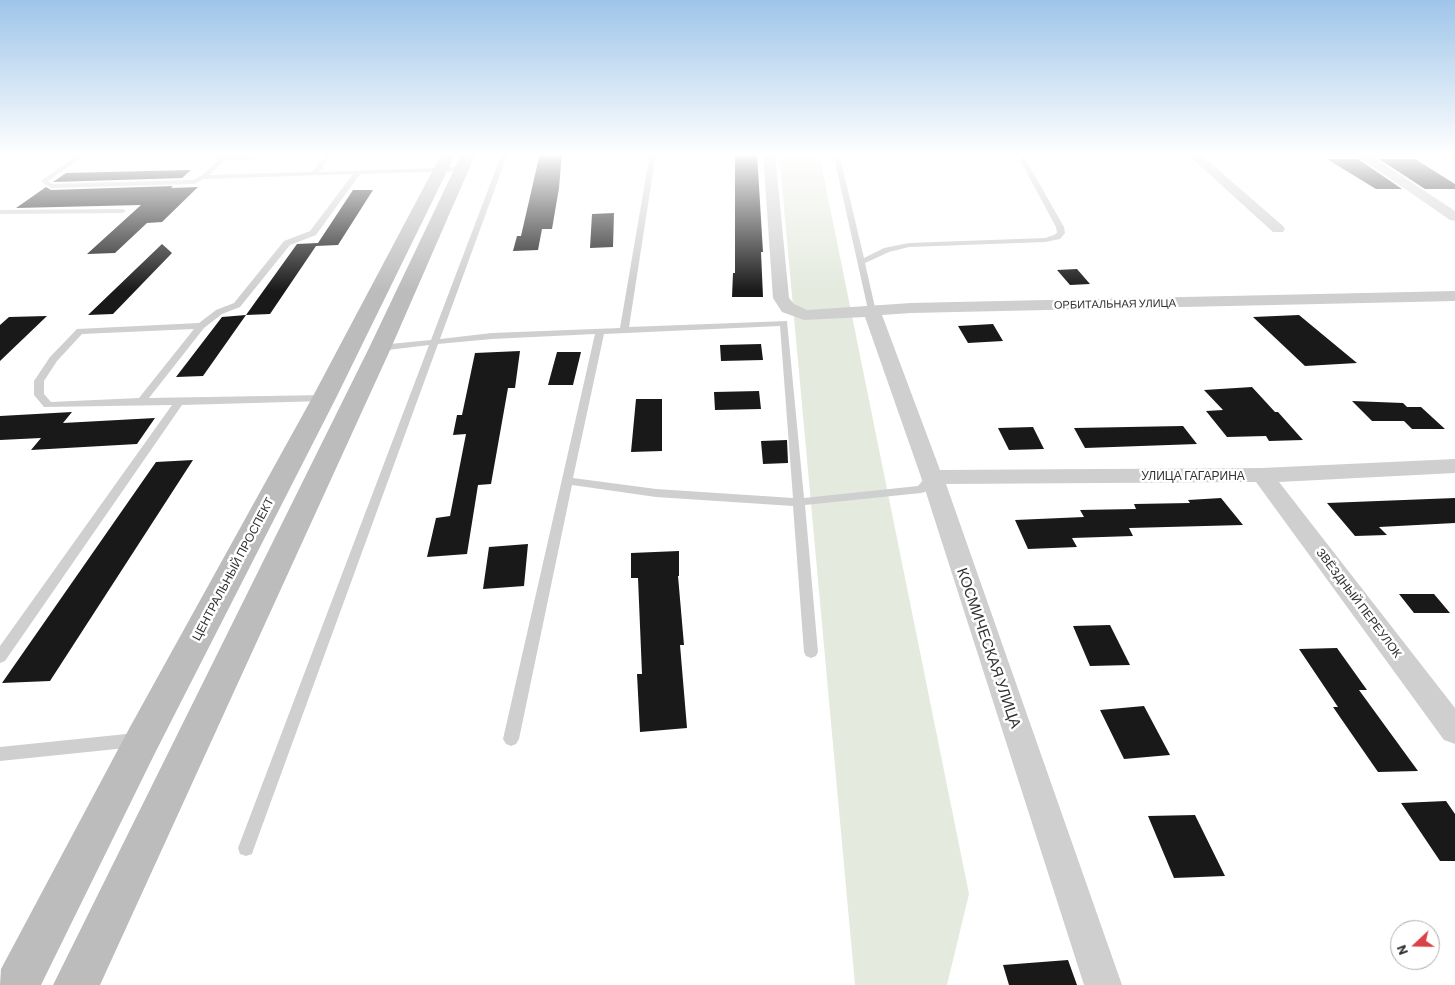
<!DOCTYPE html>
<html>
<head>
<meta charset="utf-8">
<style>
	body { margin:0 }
	#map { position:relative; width:1455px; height:985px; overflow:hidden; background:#fff; font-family:Barlow,sans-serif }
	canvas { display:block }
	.north { position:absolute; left:1390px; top:920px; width:50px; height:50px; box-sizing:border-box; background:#fff; border:1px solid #adadad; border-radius:50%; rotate:249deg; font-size:14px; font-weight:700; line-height:20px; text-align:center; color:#323232 }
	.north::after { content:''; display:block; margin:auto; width:18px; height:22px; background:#da4245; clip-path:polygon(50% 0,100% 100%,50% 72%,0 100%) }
</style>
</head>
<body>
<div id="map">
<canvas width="1455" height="985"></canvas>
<div class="north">N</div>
</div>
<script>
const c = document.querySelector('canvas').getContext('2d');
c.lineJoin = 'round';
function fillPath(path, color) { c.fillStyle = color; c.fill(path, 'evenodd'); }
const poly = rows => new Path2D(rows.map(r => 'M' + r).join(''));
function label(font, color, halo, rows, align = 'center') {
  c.font = font + ' Barlow,sans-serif'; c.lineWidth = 5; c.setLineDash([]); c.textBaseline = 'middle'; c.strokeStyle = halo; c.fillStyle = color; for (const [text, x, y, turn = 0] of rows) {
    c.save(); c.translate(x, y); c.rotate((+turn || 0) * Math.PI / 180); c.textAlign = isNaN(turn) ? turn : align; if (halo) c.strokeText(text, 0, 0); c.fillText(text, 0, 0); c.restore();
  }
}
const green = poly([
	[779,153,819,153,969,894,947,985,855,985]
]);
const building = poly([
	[540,153,562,153,559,188,552,229,542,229,538,250,513,251,517,236,521,236],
	[735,153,757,153,763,252,761,252,763,297,732,297,733,273,735,273],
	[1327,159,1358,159,1402,189,1376,189],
	[1379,159,1415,159,1455,184,1455,189,1425,189],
	[191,170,182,178,53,182,66,173],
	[173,186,171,188,198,187,162,222,147,223,115,253,87,254,141,205,16,208,46,187,51,190],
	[353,190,373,190,338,245,316,246,270,314,246,315,297,244,318,243],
	[614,213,613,247,590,248,592,214],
	[162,244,172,253,113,314,88,315],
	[1077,269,1090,284,1070,285,1057,270],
	[246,315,203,376,176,377,222,317],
	[1299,315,1357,363,1305,366,1253,317],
	[47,316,0,361,0,325,9,317],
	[993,324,1003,341,968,343,958,326],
	[761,344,763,360,721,361,720,345],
	[520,351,515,388,508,388,491,484,478,485,467,554,427,557,436,518,450,516,466,434,453,435,457,415,462,415,475,353],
	[557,352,581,352,573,385,548,385],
	[1252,387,1275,412,1278,412,1303,440,1269,441,1266,436,1227,437,1206,411,1223,410,1204,390],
	[759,391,761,409,715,410,714,392],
	[636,399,662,399,662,451,631,452],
	[1352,401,1403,403,1407,407,1421,407,1445,429,1412,429,1404,421,1372,421],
	[72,412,63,423,155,418,137,444,31,450,41,438,0,440,0,416],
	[1183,426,1197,444,1085,448,1074,428],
	[1033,427,1044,449,1009,450,998,428],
	[787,440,788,463,763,464,761,441],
	[193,460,50,681,2,683,156,462],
	[1221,498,1243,525,1129,528,1133,536,1072,538,1077,547,1028,549,1015,520,1084,517,1080,510,1136,509,1134,504,1190,503,1188,500],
	[1455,498,1455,523,1379,527,1387,535,1355,536,1327,503],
	[528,544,524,586,483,589,489,547],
	[679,551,679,576,678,576,684,645,680,645,687,728,640,732,637,674,642,674,638,578,631,578,631,553],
	[1399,594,1434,594,1450,613,1414,613],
	[1110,625,1130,665,1090,666,1073,626],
	[1337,648,1367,690,1359,690,1418,771,1378,772,1333,707,1338,707,1299,649],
	[1144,706,1170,755,1124,759,1100,710],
	[1446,801,1455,814,1455,861,1440,861,1401,803],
	[1195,815,1225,876,1174,878,1148,816],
	[1068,960,1077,985,1009,985,1003,965]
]);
const lane = poly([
	[81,153,88,153,48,181,52,184,193,180,201,176,219,160,202,158,201,157,205,153,211,153,209,155,257,155,260,157,257,159,226,160,209,175,312,172,328,153,334,153,319,172,461,167,464,169,461,171,360,174,316,235,290,245,240,307,222,314,204,328,149,398,324,395,329,398,324,401,182,405,5,661,0,663,0,646,172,405,44,407,34,395,34,381,50,357,77,329,199,323,216,310,234,303,284,241,310,231,353,174,204,179,194,184,51,188,42,182,42,180,81,153],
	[194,329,139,398,51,402,44,394,44,381,57,361,82,334,194,329],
	[502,153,508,153,440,339,492,333,620,328,650,153,656,153,629,327,787,321,804,498,918,486,928,474,932,473,938,477,925,492,921,493,805,505,818,652,816,656,811,658,806,656,804,652,793,506,656,497,572,485,519,739,516,744,511,746,506,744,503,739,595,334,492,339,438,344,254,848,252,854,246,856,240,854,238,848,429,345,380,351,375,348,380,345,431,340,502,153],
	[780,326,793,498,656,489,573,478,604,334,780,326],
	[833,153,839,153,864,258,884,248,909,243,1045,238,1054,235,1057,233,1056,227,1016,153,1022,153,1064,227,1065,233,1060,239,1045,242,909,247,889,252,865,263,876,312,872,315,869,314,833,153],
	[0,210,123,209,126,211,123,213,0,214,0,210],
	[136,733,141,735,144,740,141,745,136,747,0,761,0,747,136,733]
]);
const street = poly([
	[763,153,775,153,789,298,794,304,807,310,911,303,1455,291,1455,301,911,313,882,315,940,470,1262,468,1455,459,1455,473,1279,482,1455,708,1455,744,1444,740,1256,482,946,484,1122,985,1084,985,921,477,865,317,804,320,782,312,773,298,763,153],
	[1186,153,1199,153,1283,226,1285,229,1283,232,1273,232,1186,153],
	[1353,153,1367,153,1455,211,1455,221,1450,220,1353,153]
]);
const secondary = poly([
	[442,153,456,153,336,398,156,751,41,985,0,985,1,969,130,727,312,398,442,153],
	[462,153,476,153,391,348,100,985,53,985,369,348,462,153]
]);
const farStreetnames = [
	["ОРБИТАЛЬНАЯ УЛИЦА",1115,304,-1]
];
const streetNames = [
	["УЛИЦА ГАГАРИНА",1193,476],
	["ЦЕНТРАЛЬНЫЙ ПРОСПЕКТ",233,569,-62],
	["ЗВЁЗДНЫЙ ПЕРЕУЛОК",1359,603,53]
];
const nearStreetnames = [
	["КОСМИЧЕСКАЯ УЛИЦА",989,648,71]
];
fillPath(green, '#e4eade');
fillPath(building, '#191919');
fillPath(lane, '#cfcfcf');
fillPath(street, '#cfcfcf');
fillPath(secondary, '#bcbcbc');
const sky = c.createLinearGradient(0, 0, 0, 291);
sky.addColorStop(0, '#9ec5e9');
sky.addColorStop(0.53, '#fff');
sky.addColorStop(1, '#ffffff00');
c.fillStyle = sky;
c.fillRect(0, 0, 1455, 291);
label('11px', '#323232', '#fff', farStreetnames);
label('12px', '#323232', '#fff', streetNames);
label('15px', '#323232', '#fff', nearStreetnames);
</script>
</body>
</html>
